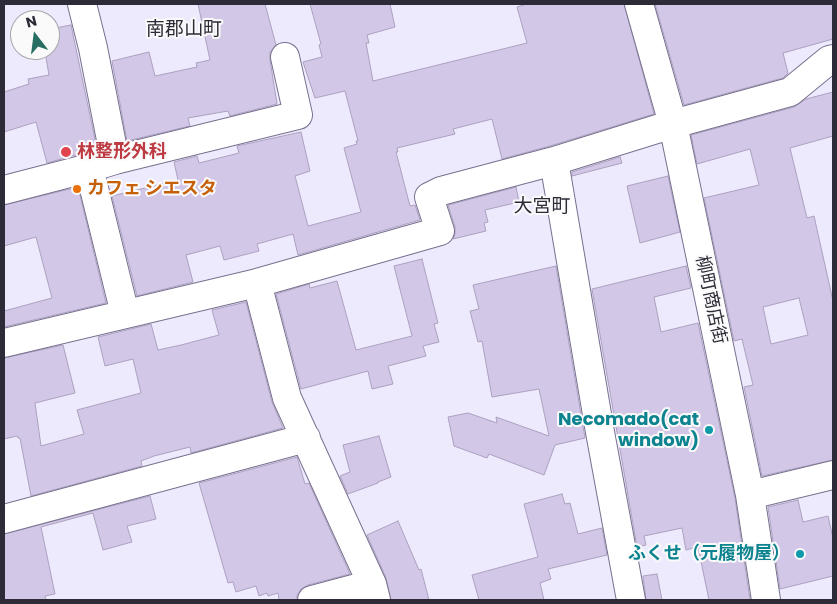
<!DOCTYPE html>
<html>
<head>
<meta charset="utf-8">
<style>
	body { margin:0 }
	#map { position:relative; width:837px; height:604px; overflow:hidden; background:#eeeafe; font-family:Poppins,sans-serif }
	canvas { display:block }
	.frame { position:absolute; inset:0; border:5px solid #2d2b37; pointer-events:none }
	.north { position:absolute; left:10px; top:10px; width:50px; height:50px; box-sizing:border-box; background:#fafafa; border:1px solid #a8a7ac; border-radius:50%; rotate:345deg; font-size:14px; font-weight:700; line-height:20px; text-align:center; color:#2d2b37 }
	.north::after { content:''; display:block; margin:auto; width:18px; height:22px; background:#276e62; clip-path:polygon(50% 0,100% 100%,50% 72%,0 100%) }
</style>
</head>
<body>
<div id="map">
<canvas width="837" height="604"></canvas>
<div class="frame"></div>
<div class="north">N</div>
</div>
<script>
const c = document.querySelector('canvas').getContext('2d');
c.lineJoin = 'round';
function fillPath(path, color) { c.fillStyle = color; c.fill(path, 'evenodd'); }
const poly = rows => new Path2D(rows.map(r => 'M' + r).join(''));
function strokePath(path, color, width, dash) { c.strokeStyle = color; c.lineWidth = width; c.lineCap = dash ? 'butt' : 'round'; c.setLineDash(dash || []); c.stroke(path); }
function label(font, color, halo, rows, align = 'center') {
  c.font = font + ' Poppins,"Noto Sans JP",sans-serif'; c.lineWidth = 4; c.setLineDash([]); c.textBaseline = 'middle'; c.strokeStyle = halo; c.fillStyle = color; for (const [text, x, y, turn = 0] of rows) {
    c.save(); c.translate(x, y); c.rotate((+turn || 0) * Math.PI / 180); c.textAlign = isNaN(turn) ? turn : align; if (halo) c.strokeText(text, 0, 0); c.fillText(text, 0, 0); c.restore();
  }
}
const building = poly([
	[198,4,265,4,276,45,270,52,270,60,277,104,230,116,228,111,188,118,190,126,127,141,112,61,149,52,155,76,197,67,196,63,210,60,198,4],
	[310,4,390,4,395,27,367,35,369,43,366,43,373,81,527,43,517,7,527,4,624,4,654,114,550,146,502,159,492,119,453,129,455,134,397,148,398,152,396,152,410,206,415,205,420,220,298,255,293,234,257,244,259,251,224,260,220,246,186,255,193,282,137,296,112,196,178,180,174,162,197,156,199,163,239,153,237,146,301,132,310,171,295,176,308,226,361,212,344,148,357,144,356,141,358,141,345,91,315,98,303,62,322,57,319,45,321,44,310,4],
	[655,4,833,4,833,39,783,53,788,73,783,78,684,105,655,4],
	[71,25,97,149,47,163,36,122,4,132,4,92,29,84,28,79,49,75,45,52,50,50,50,29,71,25],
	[833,92,833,136,790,148,807,218,814,216,833,301,833,460,762,476,744,387,753,385,742,339,734,341,704,198,759,185,750,149,697,164,691,135,794,107,806,99,833,92],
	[799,298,808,335,771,344,763,307,799,298],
	[620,157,622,163,572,176,572,172,620,157],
	[668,176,680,232,640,243,627,186,668,176],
	[78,187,106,303,4,327,4,311,52,298,36,237,4,246,4,205,78,187],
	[516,187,519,202,485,210,488,222,484,223,486,231,453,239,455,234,455,227,448,205,516,187],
	[422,259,438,323,434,324,439,342,423,346,426,356,388,366,393,384,372,389,368,371,301,389,276,294,309,284,310,288,337,281,356,350,412,336,394,266,422,259],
	[556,266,585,438,555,445,544,475,489,454,487,458,454,446,448,417,468,413,497,423,496,417,549,436,539,389,492,397,482,341,478,342,470,311,479,309,473,285,556,266],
	[686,266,691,288,654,297,661,332,698,323,735,498,750,600,709,600,698,547,686,550,682,528,644,536,646,545,637,547,592,289,686,266],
	[246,302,272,402,283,428,191,453,190,447,154,456,141,461,142,466,31,496,20,438,18,438,17,436,4,439,4,358,63,345,75,393,35,403,41,446,84,434,77,410,141,393,133,359,105,366,98,337,151,324,158,350,181,345,219,335,212,310,246,302],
	[379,436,391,477,378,482,378,483,348,494,340,476,350,472,343,445,379,436],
	[297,457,305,484,309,483,350,574,308,585,301,589,297,595,297,600,279,600,278,593,268,596,267,593,259,596,256,586,236,592,233,582,228,583,199,483,297,457],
	[562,494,565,504,570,503,578,534,602,528,607,555,548,569,551,579,540,583,544,600,479,600,472,575,538,557,524,504,562,494],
	[150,496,156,519,127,526,132,542,103,550,93,513,41,527,55,594,45,596,46,600,4,600,4,534,150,496],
	[798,500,803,522,828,516,833,538,833,576,780,589,768,507,798,500],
	[398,521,419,570,421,569,429,600,391,600,386,578,367,535,398,521],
	[657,574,662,600,646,600,643,576,657,574]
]);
const minor = poly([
	[82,4,93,48,115,160,89,168,125,314],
	[639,4,673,124,750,495,766,600],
	[115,160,298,115,285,57],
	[554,161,600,432,631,600],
	[4,190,89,168],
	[257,283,287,398,372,584,376,600],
	[4,343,257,283,440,231,429,197,441,191,554,161,673,124,790,92,829,60,833,59],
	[750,495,833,475],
	[4,519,306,438],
	[312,600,372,584]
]);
const markers = [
	[66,152,6,"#e0444e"],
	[77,189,5,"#e8710a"],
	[709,430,5,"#0f9aa8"],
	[800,554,5,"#0f9aa8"]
];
const healthNames = [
	["林整形外科",77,152]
];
const foodNames = [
	["カフェ シエスタ",87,189]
];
const streetNames = [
	["柳町商店街",710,300,78]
];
const cultureNames = [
	["Necomado(cat",699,420],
	["window)",699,441],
	["ふくせ（元履物屋）",790,554]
];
const neighbourhoodNames = [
	["南郡山町",184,30],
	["大宮町",542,207]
];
fillPath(building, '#d3c7e7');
strokePath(building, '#aca0bf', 1);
strokePath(minor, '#78718f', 30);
strokePath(minor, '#fff', 28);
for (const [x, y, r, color] of markers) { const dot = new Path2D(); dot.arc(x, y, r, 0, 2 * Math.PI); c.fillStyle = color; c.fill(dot); strokePath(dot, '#fafafa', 2); }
label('bold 18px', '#be3a42', '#fafafa', healthNames, 'left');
label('bold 18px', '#c56008', '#fafafa', foodNames, 'left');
label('18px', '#2d2b37', '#fafafa', streetNames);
label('bold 18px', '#0d838f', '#fafafa', cultureNames, 'right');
label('19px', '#2d2b37', '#fafafa', neighbourhoodNames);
</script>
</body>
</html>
